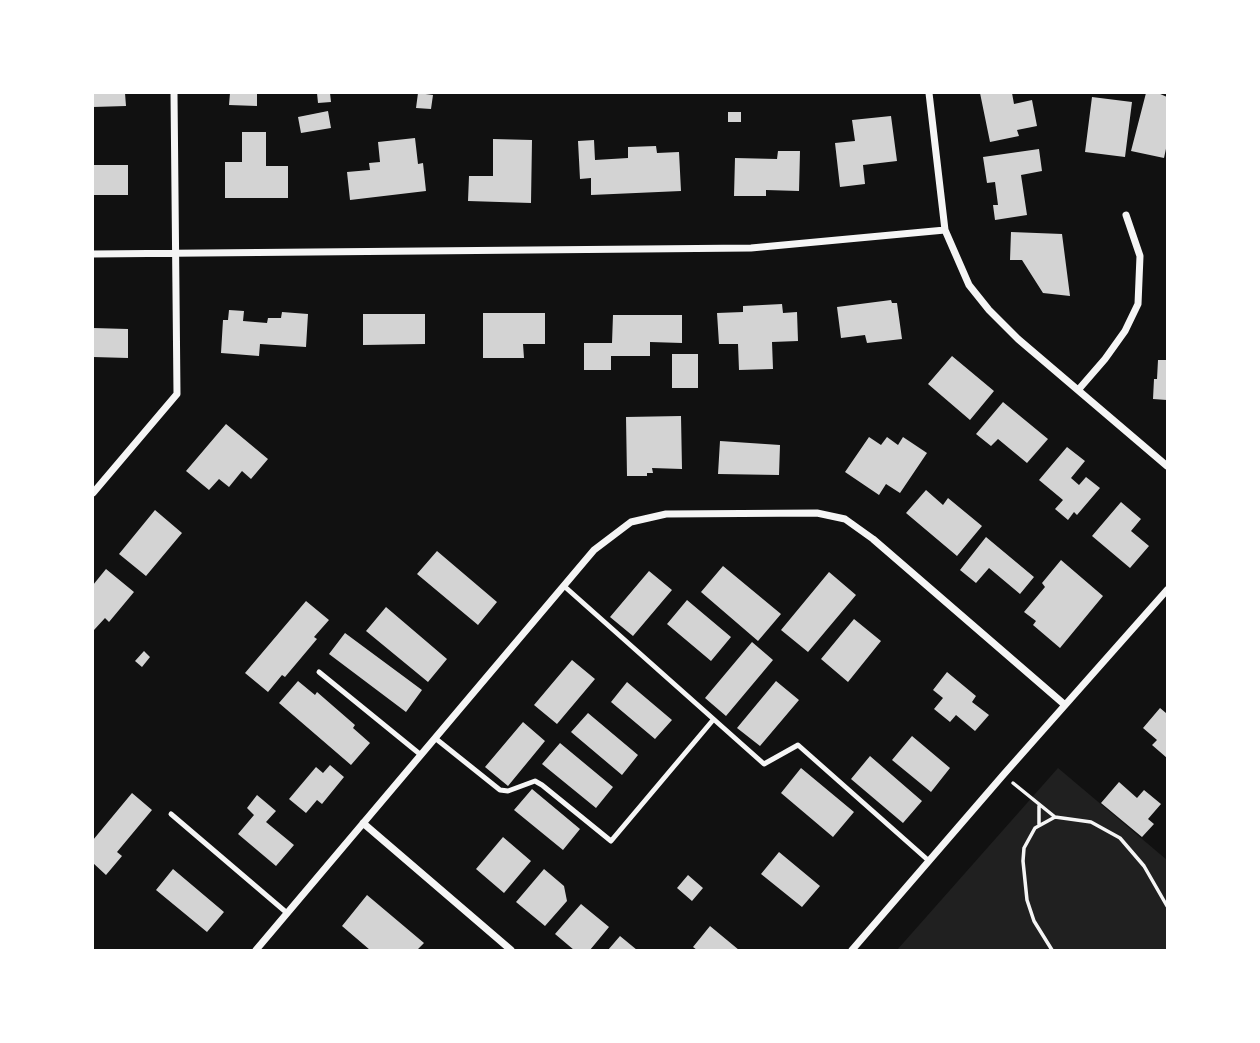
<!DOCTYPE html>
<html>
<head>
<meta charset="utf-8">
<style>
	body { margin:0 }
	#map { position:relative; width:1260px; height:1043px; overflow:hidden; background:#111; font-family:Raleway,sans-serif }
	canvas { display:block }
	.frame { position:absolute; inset:0; border:94px solid #fff; pointer-events:none }
</style>
</head>
<body>
<div id="map">
<canvas width="1260" height="1043"></canvas>
<div class="frame"></div>
</div>
<script>
const c = document.querySelector('canvas').getContext('2d');
c.lineJoin = 'round';
function fillPath(path, color) { c.fillStyle = color; c.fill(path, 'evenodd'); }
const poly = rows => new Path2D(rows.map(r => 'M' + r).join(''));
function strokePath(path, color, width, dash) { c.strokeStyle = color; c.lineWidth = width; c.lineCap = dash ? 'butt' : 'round'; c.setLineDash(dash || []); c.stroke(path); }
const green = poly([
	[1058,768,1167,860,1167,950,897,950]
]);
const building = poly([
	[93,93,125,93,126,106,93,107],
	[230,93,257,93,257,106,229,105],
	[317,93,330,93,331,102,318,103],
	[418,93,433,95,431,109,416,108],
	[980,93,1012,93,1014,104,1032,100,1037,126,1017,130,1019,136,990,142],
	[1146,93,1158,93,1167,97,1167,144,1164,158,1131,151],
	[1092,97,1132,102,1125,157,1085,152],
	[328,111,331,128,301,133,298,117],
	[728,112,741,112,741,122,728,122],
	[891,116,897,161,863,165,865,184,840,187,835,143,855,141,852,120],
	[242,132,266,132,266,166,288,166,288,198,225,198,225,162,242,162],
	[415,138,418,164,423,163,426,191,350,200,347,172,370,170,369,163,380,162,378,142],
	[493,139,532,140,531,203,468,201,469,176,493,176],
	[594,140,595,160,628,158,628,147,656,146,657,153,679,152,681,191,591,195,591,178,580,179,578,141],
	[1039,149,1042,171,1021,175,1027,215,995,220,993,205,998,205,995,182,987,183,983,157],
	[778,151,800,151,799,191,766,190,766,196,734,196,735,158,777,159],
	[93,165,128,165,128,195,93,195],
	[1011,232,1062,234,1070,296,1043,293,1022,260,1010,260],
	[891,300,892,303,897,303,902,339,867,343,865,335,841,338,837,307],
	[782,304,783,313,797,312,798,341,772,342,773,369,739,370,738,344,719,344,717,313,743,312,743,306],
	[229,310,244,311,243,321,267,323,268,318,281,318,282,312,308,314,306,347,260,344,259,356,221,353,223,320,228,320],
	[483,313,545,313,545,344,523,344,524,358,483,358],
	[363,314,425,314,425,344,363,345],
	[613,315,682,315,682,343,650,342,650,356,611,356,611,370,584,370,584,343,612,343],
	[93,328,128,329,128,358,93,357],
	[672,354,698,354,698,388,672,388],
	[952,356,994,391,970,420,928,384],
	[1158,360,1167,360,1167,400,1153,399,1154,379,1157,379],
	[1003,402,1048,439,1027,463,998,439,991,446,976,434],
	[681,416,682,469,652,468,653,473,647,473,647,476,627,476,626,417],
	[226,424,268,459,251,479,242,471,229,487,219,479,209,490,186,471],
	[869,437,881,445,887,437,898,445,903,437,927,453,900,493,886,484,879,495,845,472],
	[720,441,780,445,779,475,718,474],
	[1067,447,1085,461,1071,478,1079,485,1086,477,1100,488,1077,515,1074,512,1068,520,1055,509,1063,500,1039,480],
	[926,490,943,505,948,498,982,526,957,556,906,513],
	[1121,502,1141,519,1131,531,1149,546,1130,568,1092,536],
	[155,510,182,533,146,576,119,554],
	[986,537,1034,577,1020,594,989,568,976,583,960,570],
	[437,551,497,602,478,625,417,574],
	[1061,560,1103,596,1060,648,1033,625,1036,621,1024,612,1045,587,1042,583],
	[723,566,781,614,758,641,701,592],
	[106,569,134,592,109,622,105,618,94,630,93,585],
	[649,571,672,590,633,636,610,617],
	[829,572,856,595,808,652,781,630],
	[687,600,731,637,711,661,667,624],
	[306,601,329,620,314,637,317,639,285,677,282,675,268,692,245,673],
	[386,607,447,659,428,682,366,631],
	[854,619,881,641,848,682,821,659],
	[345,633,422,690,406,712,329,654],
	[752,642,773,660,726,716,705,698],
	[144,651,150,657,142,667,135,661],
	[572,660,595,679,557,724,534,705],
	[947,672,976,696,972,702,989,715,975,731,956,715,950,722,934,709,943,698,933,690],
	[298,681,315,695,317,692,355,725,353,728,370,743,351,765,279,703],
	[776,681,799,700,760,746,737,728],
	[627,682,672,720,655,739,611,702],
	[1160,708,1166,713,1167,711,1167,758,1152,745,1157,740,1143,728],
	[588,713,638,755,622,775,571,732],
	[523,722,545,741,508,786,485,767],
	[912,736,950,768,931,792,892,760],
	[560,743,613,787,596,808,542,764],
	[870,756,922,801,903,823,851,779],
	[330,765,344,777,322,804,317,800,306,813,289,799,316,767,323,773],
	[801,768,854,812,833,837,781,793],
	[1119,782,1137,798,1144,790,1161,804,1148,819,1154,824,1142,837,1101,803],
	[532,789,580,829,563,850,514,810],
	[132,793,152,810,117,852,122,856,106,875,93,863,93,840],
	[257,795,276,811,266,822,294,845,276,866,238,834,254,815,247,808],
	[503,837,531,861,504,893,476,869],
	[779,852,820,886,802,907,761,874],
	[173,869,224,912,207,932,156,890],
	[544,869,564,886,567,901,545,926,516,902],
	[688,875,703,888,692,901,677,888],
	[367,895,424,943,417,950,370,950,342,926],
	[581,904,609,927,590,950,574,950,555,934],
	[710,926,739,950,697,950,693,947],
	[620,936,637,950,608,950]
]);
const path = poly([
	[1013,783,1055,817],
	[1039,806,1039,824],
	[1052,950,1034,921,1027,900,1023,861,1024,848,1035,828,1055,817,1091,822,1120,838,1144,866,1167,906]
]);
const service = poly([
	[564,586,764,764,798,745,929,861],
	[319,672,421,755],
	[435,738,500,790,508,791,535,781,542,785,611,841,713,720],
	[171,814,287,913]
]);
const minor = poly([
	[929,93,945,230,969,285,989,310,1018,339,1167,466],
	[93,254,751,248,945,230],
	[1079,389,1105,359,1125,331,1138,304,1140,256,1126,215],
	[93,493,177,394,174,93],
	[363,823,511,950],
	[256,950,594,550,631,522,666,514,817,513,845,519,873,539,1065,705],
	[852,950,1004,774,1167,590]
]);
fillPath(green, '#202020');
fillPath(building, '#d3d3d3');
strokePath(path, '#f5f5f5', 3.5);
strokePath(service, '#f5f5f5', 5);
strokePath(minor, '#f5f5f5', 7);
</script>
</body>
</html>
